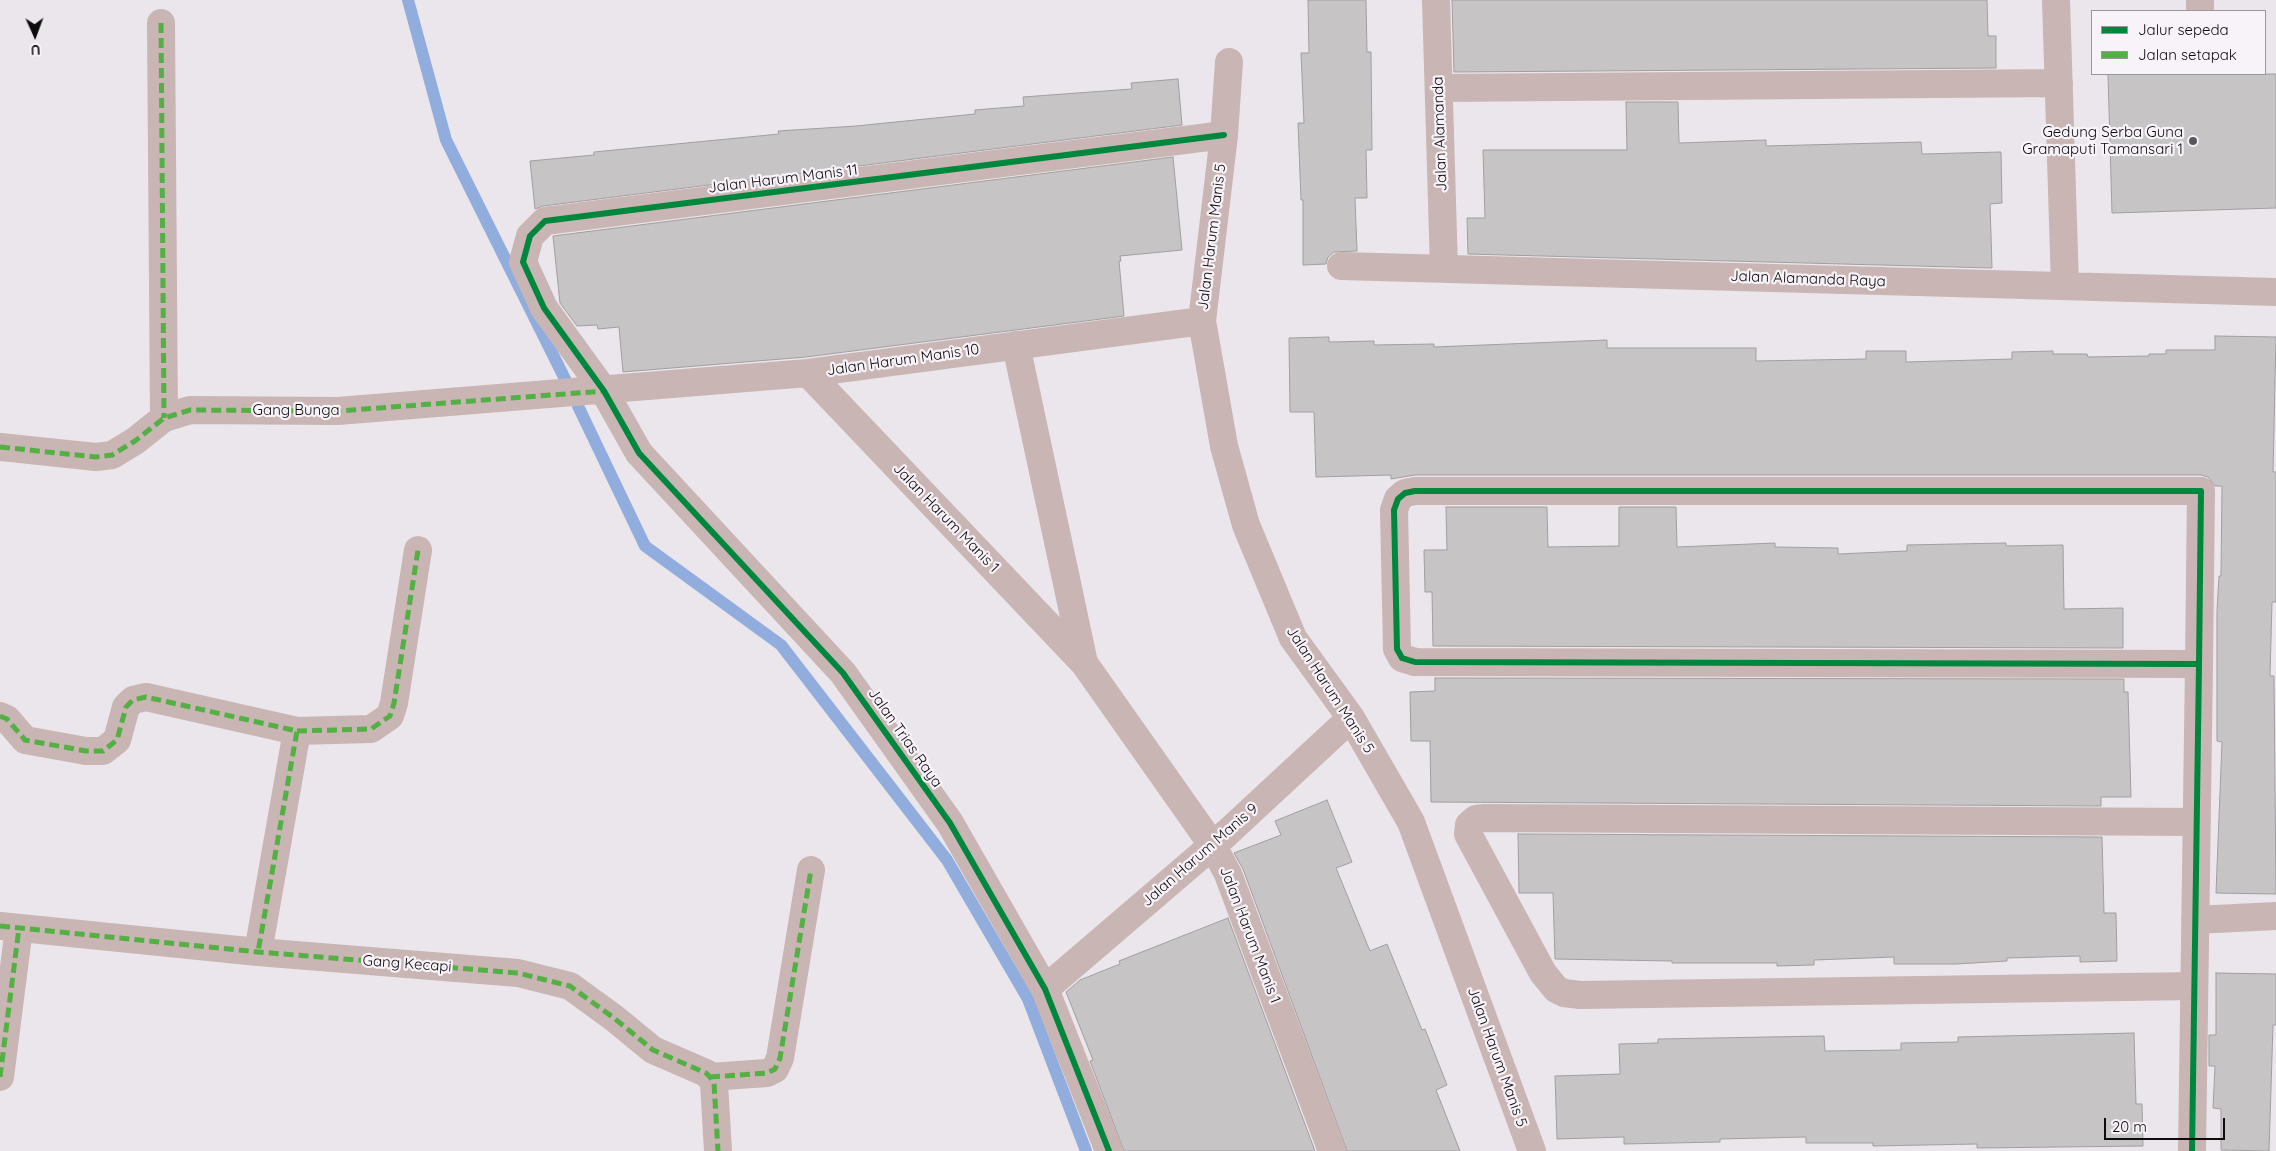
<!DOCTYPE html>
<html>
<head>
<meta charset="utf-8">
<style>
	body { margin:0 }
	#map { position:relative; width:2276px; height:1151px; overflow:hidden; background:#eae6eb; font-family:Quicksand,sans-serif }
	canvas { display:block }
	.legend { position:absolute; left:2091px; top:10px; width:175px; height:65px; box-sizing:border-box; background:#f8f3f9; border:1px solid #9a969b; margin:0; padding:6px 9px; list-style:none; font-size:15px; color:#0d0b0d }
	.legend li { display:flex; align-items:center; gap:10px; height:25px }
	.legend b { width:25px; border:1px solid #9a969b }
	.north { position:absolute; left:10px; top:10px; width:50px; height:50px; -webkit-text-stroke:4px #f8f3f9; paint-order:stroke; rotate:178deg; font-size:14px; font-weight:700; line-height:20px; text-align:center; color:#0d0b0d }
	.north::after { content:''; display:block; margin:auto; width:18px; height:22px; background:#0d0b0d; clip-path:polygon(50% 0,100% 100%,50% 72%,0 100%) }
	.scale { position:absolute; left:2104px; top:1118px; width:121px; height:22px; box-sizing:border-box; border:2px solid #0d0b0d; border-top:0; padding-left:6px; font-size:15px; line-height:18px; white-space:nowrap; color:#0d0b0d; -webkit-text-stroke:4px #f8f3f9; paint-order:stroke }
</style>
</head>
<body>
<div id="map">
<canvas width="2276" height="1151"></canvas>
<ul class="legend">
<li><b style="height:6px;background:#00873e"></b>Jalur sepeda</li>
<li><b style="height:6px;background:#54b044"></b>Jalan setapak</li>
</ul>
<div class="north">U</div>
<div class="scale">20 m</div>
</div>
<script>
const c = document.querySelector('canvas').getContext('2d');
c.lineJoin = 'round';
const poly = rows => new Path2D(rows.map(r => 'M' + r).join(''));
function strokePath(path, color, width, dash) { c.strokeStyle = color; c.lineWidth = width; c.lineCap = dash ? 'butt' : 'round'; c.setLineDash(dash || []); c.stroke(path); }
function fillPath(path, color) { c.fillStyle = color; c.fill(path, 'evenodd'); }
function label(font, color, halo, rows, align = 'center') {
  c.font = font + ' Quicksand,sans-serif'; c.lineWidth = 4.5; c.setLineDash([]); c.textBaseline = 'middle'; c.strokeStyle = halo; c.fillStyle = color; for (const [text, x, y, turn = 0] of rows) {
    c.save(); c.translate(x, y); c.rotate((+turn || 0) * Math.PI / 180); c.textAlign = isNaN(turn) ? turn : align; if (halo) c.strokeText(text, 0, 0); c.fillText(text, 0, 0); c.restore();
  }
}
const stream = poly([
	[408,0,446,140,566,381],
	[578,406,645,546,781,645,947,860,1028,999,1086,1151]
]);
const building = poly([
	[1308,0,1366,0,1367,52,1371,52,1372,150,1366,150,1367,198,1355,198,1357,251,1334,252,1328,257,1326,264,1303,265,1303,200,1301,200,1298,123,1304,123,1301,53,1309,53,1308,0],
	[1452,0,1987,0,1988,36,1996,36,1996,68,1454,72,1452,0],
	[2108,74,2276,74,2276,208,2112,213,2108,74],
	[1178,79,1182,125,543,206,535,209,530,161,594,155,594,152,779,134,778,131,856,126,975,114,975,110,1024,106,1023,97,1132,89,1131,83,1178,79],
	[1626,102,1678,102,1679,143,1766,140,1766,146,1921,142,1922,154,2001,152,2002,203,1990,204,1992,268,1468,254,1467,218,1485,218,1483,150,1627,150,1626,102],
	[1173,157,1182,250,1120,256,1121,261,1119,261,1124,316,806,357,623,372,619,327,598,329,597,325,577,326,560,303,553,236,1173,157],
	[2215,336,2276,337,2273,472,2276,472,2276,602,2272,602,2270,676,2274,676,2276,894,2216,893,2222,742,2217,741,2217,611,2219,576,2221,576,2222,486,2215,486,2208,477,2201,475,1415,475,1391,479,1391,475,1316,477,1314,412,1290,412,1289,338,1329,337,1329,342,1374,341,1374,345,1434,344,1434,347,1607,340,1607,348,1756,348,1756,361,1866,359,1866,351,1906,351,1906,362,2012,359,2012,352,2053,351,2053,354,2087,354,2088,357,2149,356,2149,354,2166,354,2166,350,2215,350,2215,336],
	[1446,507,1547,507,1548,547,1619,546,1619,507,1676,507,1677,547,1775,543,1775,547,1838,548,1838,554,1907,551,1907,545,2003,543,2006,543,2006,546,2063,545,2064,609,2123,608,2123,648,1433,646,1432,592,1425,592,1424,550,1447,550,1446,507],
	[1435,678,2124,679,2124,692,2128,692,2131,797,2101,797,2101,806,1431,802,1430,741,1411,741,1410,692,1435,691,1435,678],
	[1327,800,1352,862,1336,868,1370,951,1387,944,1422,1030,1425,1029,1447,1085,1436,1090,1460,1151,1347,1151,1243,869,1234,853,1281,835,1275,821,1327,800],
	[1518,834,2102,837,2104,913,2116,913,2117,961,2080,962,2080,956,2007,958,2007,961,1956,964,1894,964,1894,957,1814,960,1814,965,1777,966,1777,963,1672,963,1672,961,1555,959,1553,893,1519,893,1518,834],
	[1228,918,1315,1151,1124,1151,1090,1061,1093,1060,1066,992,1080,980,1120,964,1119,961,1228,918],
	[2216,973,2276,974,2276,1025,2273,1025,2269,1151,2221,1150,2221,1109,2213,1108,2215,1066,2209,1066,2209,1035,2216,1035,2216,973],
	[2134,1033,2136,1104,2142,1104,2143,1146,1977,1148,1977,1144,1873,1146,1873,1143,1806,1143,1806,1137,1720,1139,1720,1142,1624,1144,1624,1137,1557,1139,1555,1076,1620,1074,1619,1044,1658,1043,1658,1039,1824,1036,1825,1051,1901,1050,1901,1043,1958,1042,1958,1037,2134,1033]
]);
const minor = poly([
	[1436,0,1444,269],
	[2056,0,2065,286],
	[2200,0,2200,8],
	[161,23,164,418],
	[1229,62,1224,135,1202,321,1224,446,1246,525,1293,638,1351,718,1411,822,1532,1151],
	[1439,88,2059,83],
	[1341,266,2276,292],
	[1016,345,1084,663,1213,846,1228,874,1332,1151],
	[808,373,1084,663],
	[0,447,96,457,112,455,135,441,164,418,190,410,338,411,808,373,1202,321],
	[0,716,7,719,25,740,86,751,103,751,117,740,126,707,133,700,146,697,297,731,258,952],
	[297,731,371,729,390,716,394,703,418,550],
	[2195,920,2276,916],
	[0,926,258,952,518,973,570,986,614,1018,653,1050,706,1073,710,1077,714,1083,718,1151],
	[2194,986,1580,995,1564,993,1556,989,1543,973,1468,834,1469,825,1476,819,1485,818,2197,822],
	[1045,989,1227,833,1351,718],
	[0,1077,19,928],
	[710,1077,767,1073,775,1069,780,1058,811,870],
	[1109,1151,1045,989,950,823,843,673,639,453,604,391,544,308,523,262,530,236,545,221,1224,135],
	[2192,1151,2199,664,2201,491,1415,491,1405,493,1398,499,1394,510,1397,649,1402,658,1415,662,2199,664]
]);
const quiet = poly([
	[161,23,164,418],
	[0,447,96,457,112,455,135,441,164,418,190,410,338,411,604,391],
	[0,716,7,719,25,740,86,751,103,751,117,740,126,707,133,700,146,697,297,731,258,952],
	[297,731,371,729,390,716,394,703,418,550],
	[0,926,258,952,518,973,570,986,614,1018,653,1050,706,1073,710,1077,714,1083,718,1151],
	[0,1077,19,928],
	[710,1077,767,1073,775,1069,780,1058,811,870]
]);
const cycleway = poly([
	[1109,1151,1045,989,950,823,843,673,639,453,604,391,544,308,523,262,530,236,545,221,1224,135],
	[2192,1151,2199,664,2201,491,1415,491,1405,493,1398,499,1394,510,1397,649,1402,658,1415,662,2199,664]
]);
const markers = [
	[2193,141,5,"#5a585b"]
];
const poiNames = [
	["Gedung Serba Guna",2183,132],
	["Gramaputi Tamansari 1",2183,149]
];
const streetNames = [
	["Jalan Alamanda",1440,134,-92],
	["Jalan Harum Manis 11",783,179,-7],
	["Jalan Harum Manis 5",1212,237,-83],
	["Jalan Alamanda Raya",1808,279,2],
	["Jalan Harum Manis 10",903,360,-8],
	["Gang Bunga",296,410],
	["Jalan Harum Manis 1",946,518,46],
	["Jalan Harum Manis 5",1330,690,57],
	["Jalan Trias Raya",905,738,55],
	["Jalan Harum Manis 9",1200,855,-41],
	["Jalan Harum Manis 1",1250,935,69],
	["Gang Kecapi",407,964,4],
	["Jalan Harum Manis 5",1497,1057,70]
];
strokePath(stream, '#90adde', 12);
fillPath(building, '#c7c4c6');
strokePath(building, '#a19ea0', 1);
strokePath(minor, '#c9b5b3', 28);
strokePath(quiet, '#54b044', 5, [10, 5]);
strokePath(cycleway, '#00873e', 6);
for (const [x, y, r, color] of markers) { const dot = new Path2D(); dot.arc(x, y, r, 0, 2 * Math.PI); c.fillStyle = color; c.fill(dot); strokePath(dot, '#f8f3f9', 2); }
label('15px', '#0d0b0d', '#f8f3f9', poiNames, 'right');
label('15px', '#0d0b0d', '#f8f3f9', streetNames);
</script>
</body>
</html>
